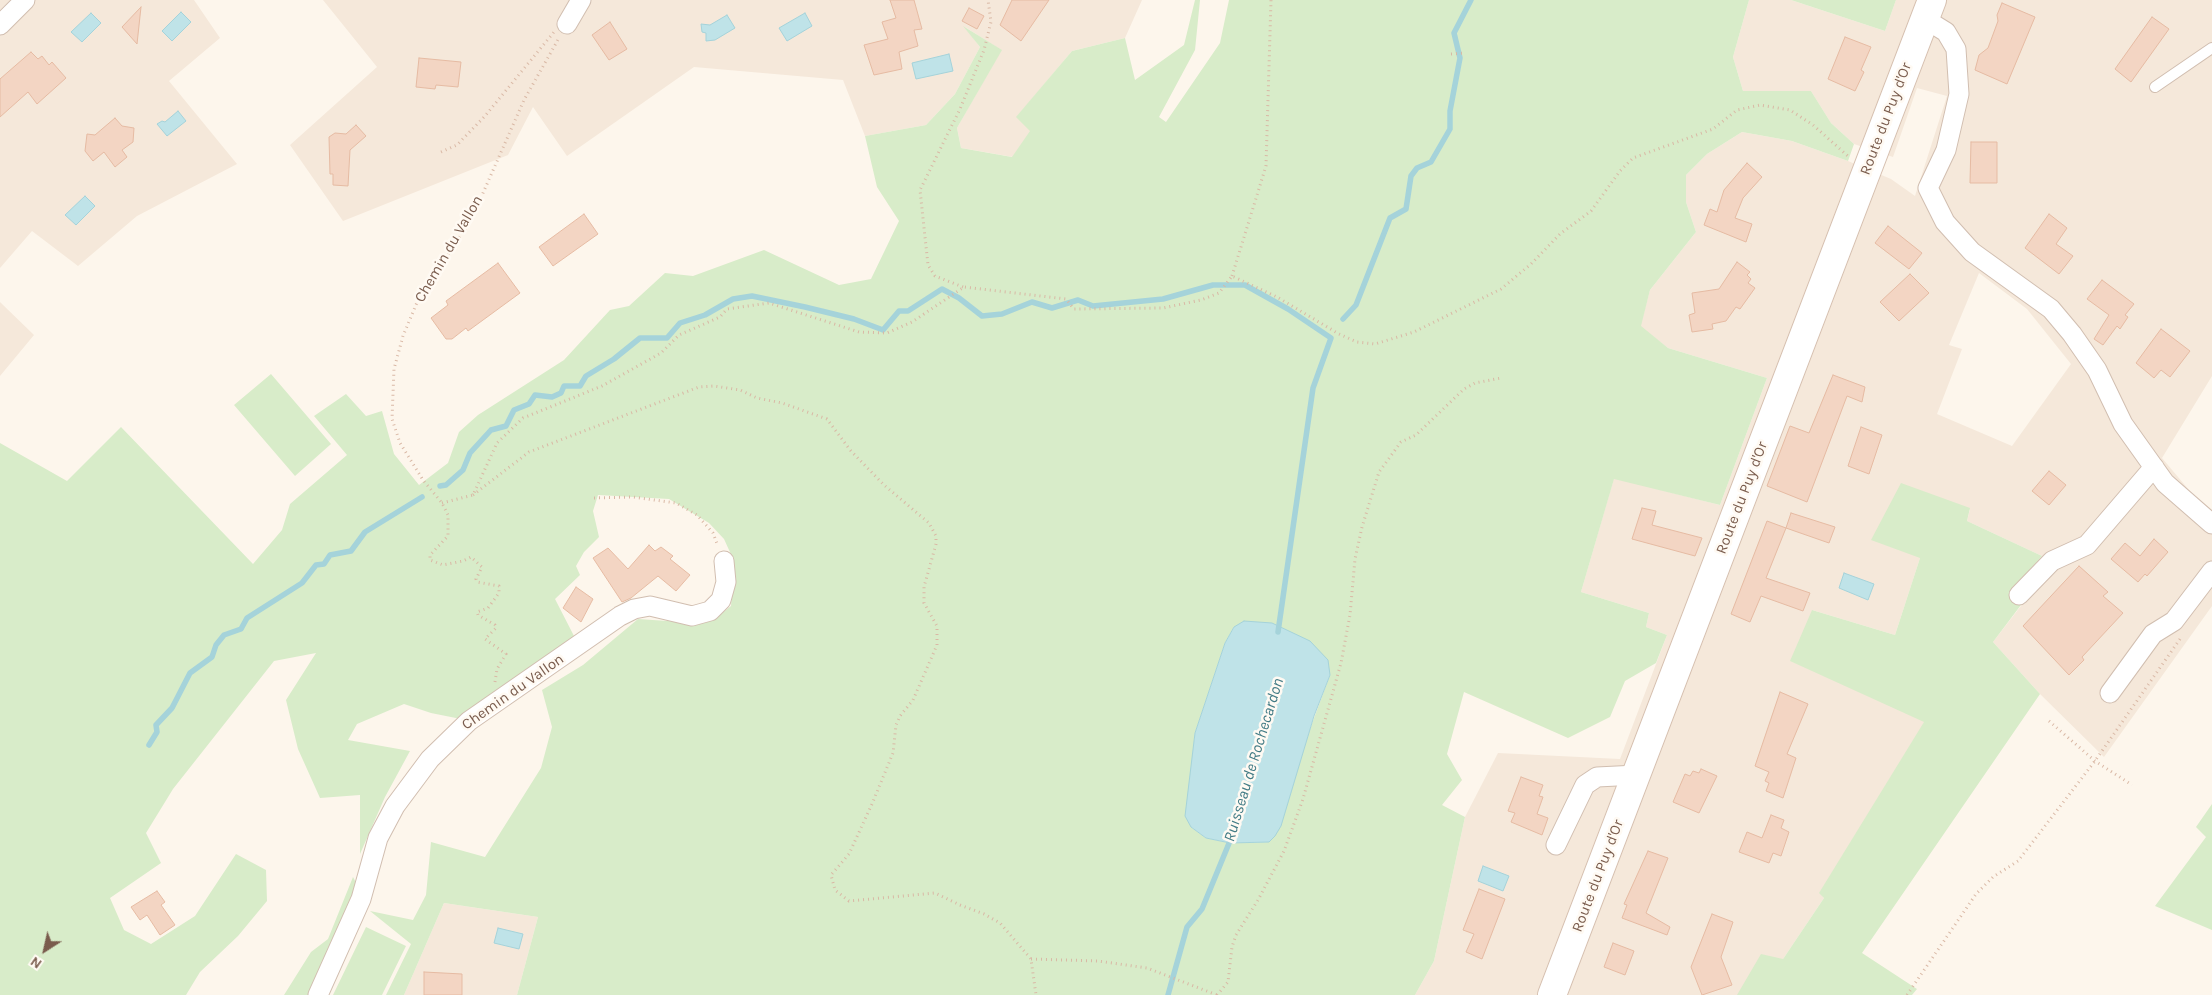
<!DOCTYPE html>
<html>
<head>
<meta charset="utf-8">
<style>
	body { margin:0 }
	#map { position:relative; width:2212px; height:995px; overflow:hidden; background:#fdf6ec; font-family:Karla,sans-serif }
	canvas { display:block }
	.north { position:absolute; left:20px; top:925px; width:50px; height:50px; -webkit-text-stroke:4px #fffaf3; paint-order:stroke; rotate:215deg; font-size:14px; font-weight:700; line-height:20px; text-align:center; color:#7a5c4d }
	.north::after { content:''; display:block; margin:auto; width:18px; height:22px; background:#7a5c4d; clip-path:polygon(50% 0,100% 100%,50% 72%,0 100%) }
</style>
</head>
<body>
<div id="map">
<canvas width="2212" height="995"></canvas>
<div class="north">N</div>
</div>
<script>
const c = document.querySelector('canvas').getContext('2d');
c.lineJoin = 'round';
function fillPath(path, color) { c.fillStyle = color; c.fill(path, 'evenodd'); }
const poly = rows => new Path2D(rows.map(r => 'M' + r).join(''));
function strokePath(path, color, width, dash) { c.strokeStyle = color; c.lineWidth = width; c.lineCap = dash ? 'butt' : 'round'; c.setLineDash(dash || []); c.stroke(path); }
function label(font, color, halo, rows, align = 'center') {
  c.font = font + ' Karla,sans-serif'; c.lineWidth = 5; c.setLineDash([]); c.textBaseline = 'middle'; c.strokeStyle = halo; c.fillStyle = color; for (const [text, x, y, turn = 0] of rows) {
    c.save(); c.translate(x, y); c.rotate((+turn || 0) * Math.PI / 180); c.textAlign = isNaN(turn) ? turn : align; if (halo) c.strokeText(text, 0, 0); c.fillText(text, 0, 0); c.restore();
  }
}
const residential = poly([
	[0,0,194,0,220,38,169,81,237,164,137,216,78,266,32,231,0,268],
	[323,0,1142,0,1125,38,1072,51,1017,117,1031,131,1013,157,961,148,957,128,1001,50,965,27,980,47,955,94,926,125,865,136,843,80,694,67,567,156,533,107,508,155,343,221,290,145,377,67],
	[1749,0,1791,0,1885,31,1896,0,2212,0,2212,376,2162,458,2194,496,2212,510,2212,606,2104,757,2040,694,1993,642,2024,602,2014,589,2042,556,1967,521,1970,509,1920,558,1895,635,1812,610,1925,722,1820,893,1824,898,1783,959,1762,995,1415,995,1434,961,1465,817,1498,753,1620,759,1667,635,1646,627,1649,613,1581,592,1614,478,1720,505,1767,378,1668,348,1640,327,1650,290,1696,232,1686,202,1686,175,1707,154,1742,132,1792,141,1848,161,1891,179,1915,196,1947,96,1917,88,1893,157,1854,144,1831,123,1811,91,1743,91,1733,57],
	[1979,273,2027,309,2071,364,2012,446,1937,414,1962,349,1949,345],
	[0,302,34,335,0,376],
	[444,903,538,917,517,995,404,995]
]);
const green = poly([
	[1195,0,1200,0,1195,50,1159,117,1166,122,1220,43,1229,0,1749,0,1733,57,1743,91,1811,91,1831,123,1854,144,1848,161,1792,141,1742,132,1707,154,1686,175,1686,202,1696,232,1650,290,1641,326,1668,348,1767,378,1720,505,1614,479,1581,592,1649,613,1646,627,1667,635,1656,663,1625,681,1610,717,1568,738,1464,692,1447,754,1462,780,1442,805,1465,817,1434,961,1415,995,517,995,538,917,444,903,404,995,386,995,411,944,370,911,413,920,426,895,431,842,485,857,541,768,552,727,542,690,583,665,638,619,697,623,722,613,731,606,734,561,724,539,709,523,669,499,598,495,593,511,599,537,584,552,576,566,580,575,555,599,574,636,534,668,461,719,431,713,404,704,357,724,348,740,410,751,385,797,360,854,360,795,320,798,298,749,286,700,316,653,274,661,173,789,146,833,161,863,110,898,124,930,151,944,195,916,236,854,266,870,267,901,238,936,200,972,186,995,0,995,0,443,67,481,121,427,253,564,282,530,290,504,347,455,314,416,346,394,366,416,382,411,394,454,419,485,448,463,459,432,478,415,564,360,610,310,629,306,665,273,693,276,764,250,839,285,871,279,899,221,877,187,865,136,926,125,955,94,980,47,963,26,1002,50,957,128,961,148,1012,157,1030,131,1016,117,1072,51,1125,38,1135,80,1184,45],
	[1234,627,1330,675,1268,842,1230,843,1206,838,1191,827,1195,733,1225,643],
	[1791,0,1896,0,1885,31],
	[271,374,331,444,295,476,234,405],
	[1901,483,1970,508,1967,521,2042,556,2014,588,2024,601,1993,642,2040,694,1862,953,1917,989,1912,995,1737,995,1761,954,1783,959,1824,898,1819,893,1924,722,1790,661,1812,610,1895,635,1920,558,1871,540],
	[2212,804,2212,930,2155,906,2206,837,2196,827],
	[353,877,360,890,313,995,284,995,311,952,328,939],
	[366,927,406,946,382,995,333,995]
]);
const water = poly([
	[181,12,191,22,172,41,162,31,181,12],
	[91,13,101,23,82,42,71,32,91,13],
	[805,13,812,26,787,41,779,28,805,13],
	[727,15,735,28,715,40,706,41,706,33,702,32,701,24,710,25,727,15],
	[949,54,953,71,916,79,912,63,949,54],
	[178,111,186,121,167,136,157,124,162,121,165,122,178,111],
	[85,196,95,206,76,225,65,215,85,196],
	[1844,573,1874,584,1868,600,1839,588,1844,573],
	[1244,621,1272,623,1310,641,1328,660,1330,675,1314,716,1281,826,1275,836,1269,842,1230,843,1206,838,1191,827,1185,816,1195,733,1225,643,1234,627,1244,621],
	[1483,866,1509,876,1503,891,1478,881,1483,866],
	[498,928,523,934,519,949,494,943,498,928]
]);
const stream = poly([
	[1343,319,1356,305,1390,218,1406,209,1411,176,1417,168,1431,162,1450,129,1450,111,1460,58,1454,33,1471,0],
	[440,486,446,485,463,470,470,453,491,430,506,426,514,410,529,404,535,395,552,397,561,393,564,386,580,386,586,376,614,359,640,338,667,338,680,323,705,315,733,299,752,296,805,307,854,319,883,330,899,311,908,311,942,289,959,298,982,316,1002,314,1032,302,1052,308,1078,300,1093,306,1163,299,1213,285,1245,285,1288,309,1331,338,1313,388,1278,632],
	[149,745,157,732,156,725,172,708,190,673,212,657,216,645,224,635,241,629,247,618,302,583,316,565,324,564,330,555,351,551,365,532,422,497],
	[1168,995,1187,927,1202,909,1232,836]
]);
const building = poly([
	[890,0,914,0,922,29,914,30,918,46,899,52,902,69,874,75,864,45,888,39,882,22,896,18,890,0],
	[1012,0,1049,0,1021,41,1000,25,1012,0],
	[2002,3,2035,17,2007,84,1975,70,1979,55,1988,48,1998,21,1997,15,2002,3],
	[141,7,137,44,122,27,141,7],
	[969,8,984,16,977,29,962,21,969,8],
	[2152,17,2169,29,2131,82,2115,69,2152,17],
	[610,22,627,49,609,60,592,35,610,22],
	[1845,37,1871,47,1861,70,1864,72,1855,91,1828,79,1845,37],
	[31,52,38,59,42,56,49,65,52,62,66,78,37,104,28,92,0,117,0,79,31,52],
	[419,58,461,62,458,87,436,85,435,89,416,87,419,58],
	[115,118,122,126,134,128,133,142,122,150,127,157,115,167,104,152,93,161,85,151,87,134,95,135,115,118],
	[356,125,366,136,350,150,348,186,333,185,333,174,330,174,329,137,335,133,346,134,356,125],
	[1971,142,1997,142,1997,183,1970,183,1971,142],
	[1747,163,1762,177,1743,198,1735,218,1752,224,1746,242,1704,225,1710,209,1717,212,1724,190,1747,163],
	[584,214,598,234,553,266,539,247,584,214],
	[2049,214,2067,228,2056,244,2073,256,2059,274,2025,248,2049,214],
	[1888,226,1922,253,1909,269,1875,243,1888,226],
	[1737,262,1750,272,1747,275,1751,279,1748,283,1755,288,1740,309,1736,307,1726,321,1712,324,1713,329,1692,332,1689,315,1695,313,1692,293,1719,289,1737,262],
	[498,263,520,293,468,331,466,328,452,339,446,339,431,318,448,305,446,301,498,263],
	[1910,274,1929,293,1899,321,1880,302,1910,274],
	[2102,280,2134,304,2125,315,2128,317,2120,329,2117,326,2103,345,2094,339,2109,315,2087,299,2102,280],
	[2161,329,2190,351,2170,377,2161,370,2154,378,2136,363,2161,329],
	[1833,375,1865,387,1862,402,1847,396,1807,502,1767,486,1790,426,1809,433,1833,375],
	[1861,427,1882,435,1869,474,1848,466,1861,427],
	[2049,471,2066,485,2049,505,2032,491,2049,471],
	[1642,508,1656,511,1652,525,1702,538,1695,556,1632,539,1642,508],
	[1791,513,1835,527,1829,543,1786,528,1766,578,1810,593,1803,611,1761,596,1750,622,1731,614,1767,521,1786,528,1791,513],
	[2154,539,2168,552,2147,576,2145,574,2138,582,2111,559,2125,543,2140,556,2154,539],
	[649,545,655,551,661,547,673,556,670,559,690,575,676,591,658,576,631,598,622,602,593,558,608,548,628,569,649,545],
	[2079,566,2108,592,2103,596,2123,613,2082,657,2084,660,2069,675,2023,626,2079,566],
	[576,587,593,599,581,622,563,608,576,587],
	[1780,692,1808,704,1787,754,1796,758,1783,798,1766,791,1769,783,1765,781,1769,772,1755,766,1780,692],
	[1701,769,1717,776,1699,813,1673,802,1685,774,1690,776,1693,771,1699,773,1701,769],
	[1521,777,1543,785,1539,796,1543,797,1537,814,1548,818,1542,835,1511,822,1515,813,1508,811,1521,777],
	[1771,815,1784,820,1781,828,1789,832,1781,856,1773,853,1769,863,1739,852,1747,832,1762,838,1771,815],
	[1648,851,1668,858,1646,913,1670,927,1667,935,1622,918,1627,905,1624,904,1648,851],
	[1479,889,1505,899,1482,959,1466,952,1474,934,1463,930,1479,889],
	[157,891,165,902,161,905,175,925,160,935,147,915,140,920,131,907,157,891],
	[1712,914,1733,922,1721,957,1732,985,1702,995,1691,967,1712,914],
	[1613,943,1634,951,1625,975,1604,967,1613,943],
	[424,972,462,974,462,995,424,995,424,972]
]);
const path = poly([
	[1451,54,1465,53],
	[441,152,457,145,485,116,554,32],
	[1232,276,1266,166,1271,0],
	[963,287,935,276,928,265,920,190,960,109,984,50,991,22,988,0],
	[473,495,529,452,699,387,714,386,740,390,757,398,782,403,827,419,851,451,884,485,929,523,936,536,936,544,924,587,924,603,937,626,937,645,913,700,900,716,896,725,893,753,872,804,849,854,831,875,835,890,849,901,935,893,960,905,984,914,1000,923,1031,959,1036,995],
	[594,498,633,497,676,503,697,515,713,533,718,546],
	[442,503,473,495,497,443,523,418,602,386,661,353,679,335,720,317,727,309,769,303,859,332,887,333,912,322,964,287,1066,299,1074,309,1163,308,1201,300,1219,293,1232,276,1277,297,1339,334,1357,342,1375,344,1414,332,1501,289,1531,264,1560,234,1591,211,1620,171,1633,158,1713,129,1737,110,1760,105,1790,110,1813,125,1849,157],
	[495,682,497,669,506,654,485,639,496,628,495,625,478,615,477,612,488,608,499,593,499,586,477,582,476,579,482,567,471,557,463,561,443,565,430,560,430,555,448,536,448,515,442,503,423,480,400,443,392,419,394,369,403,336,418,300,472,218,524,100,559,38],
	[2049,721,2095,761,2132,785],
	[1031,959,1098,961,1147,968,1217,995],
	[1217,995,1228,982,1232,947,1236,935,1258,900,1284,851,1303,799,1341,663,1350,615,1355,559,1362,527,1379,472,1401,442,1416,435,1464,389,1475,383,1501,378],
	[1907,995,1976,894,1993,877,2018,861,2095,761,2180,639]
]);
const service = poly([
	[2155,87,2212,48]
]);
const minor = poly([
	[1925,19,1946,32,1956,49,1959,94,1946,150,1928,188,1945,222,1972,252,2051,309,2072,334,2097,370,2123,424,2165,483,2212,524],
	[567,24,581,0],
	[0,25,25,0],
	[2019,595,2052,561,2087,545,2154,467],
	[2110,693,2153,634,2174,621,2212,571],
	[1556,845,1585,785,1597,777,1637,775],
	[318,995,361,899,378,838,395,806,430,759,469,721,620,616,634,609,650,606,692,616,710,611,721,600,726,582,724,561]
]);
const secondary = poly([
	[1552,995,1932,0]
]);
const streetNames = [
	["Route du Puy d'Or",1886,119,-69],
	["Chemin du Vallon",449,249,-60],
	["Route du Puy d'Or",1742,498,-69],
	["Chemin du Vallon",513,692,-35],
	["Route du Puy d'Or",1598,876,-69]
];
const waterNames = [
	["Ruisseau de Rochecardon",1254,760,-73]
];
fillPath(residential, '#f5e8da');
fillPath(green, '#d8ecc9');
fillPath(water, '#bfe3e8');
strokePath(water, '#a5d3da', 1);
strokePath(stream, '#a5d3da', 5.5);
fillPath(building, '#f3d5c3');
strokePath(building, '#e6bba3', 1);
strokePath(service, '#d1beb0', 12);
strokePath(minor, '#d1beb0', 21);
strokePath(secondary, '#d6c0b0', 30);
strokePath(path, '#d9b8a5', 3, [1, 4]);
strokePath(service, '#fff', 10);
strokePath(minor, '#fff', 19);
strokePath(secondary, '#fff', 28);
label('15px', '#7a5c4d', '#fffaf3', streetNames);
label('italic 16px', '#437c86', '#fffaf3', waterNames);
</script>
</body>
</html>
